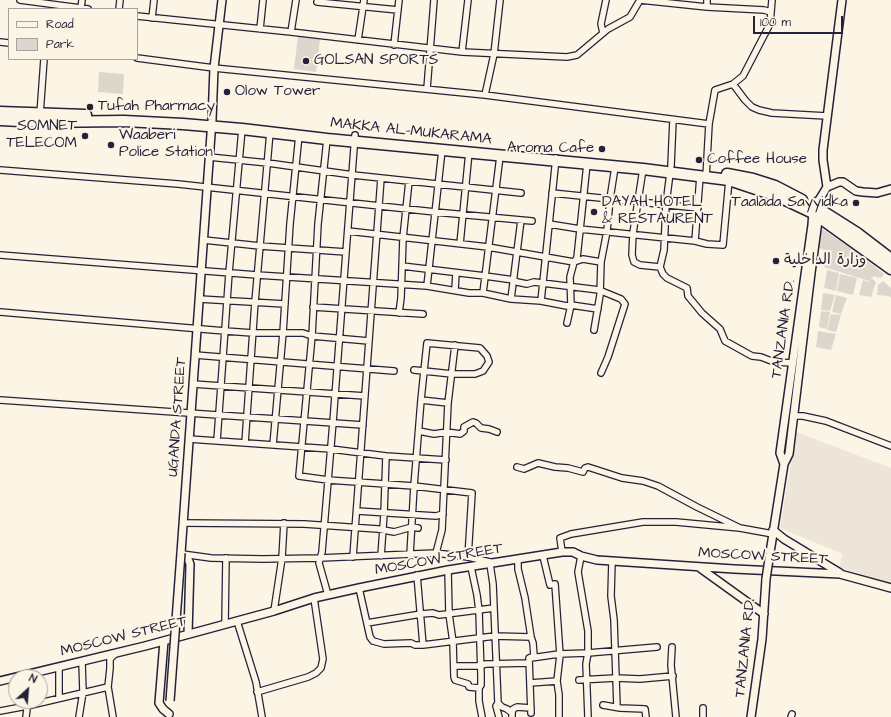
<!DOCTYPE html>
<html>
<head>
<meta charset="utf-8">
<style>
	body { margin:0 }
	#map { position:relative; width:891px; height:717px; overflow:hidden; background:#fcf5e5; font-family:"Architects Daughter",sans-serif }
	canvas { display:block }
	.legend { position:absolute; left:8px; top:8px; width:130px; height:52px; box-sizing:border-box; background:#fcf5e5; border:1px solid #a5a1a1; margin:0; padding:5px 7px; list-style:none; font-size:12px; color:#22223b }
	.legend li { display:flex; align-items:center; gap:8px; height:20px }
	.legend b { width:20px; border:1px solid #a5a1a1 }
	.north { position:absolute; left:8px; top:669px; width:40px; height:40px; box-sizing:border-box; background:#fcf5e5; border:1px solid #a5a1a1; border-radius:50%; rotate:26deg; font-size:11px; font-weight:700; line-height:16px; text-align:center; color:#22223b }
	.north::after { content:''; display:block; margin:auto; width:14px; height:18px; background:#22223b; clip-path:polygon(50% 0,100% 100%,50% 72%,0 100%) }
	.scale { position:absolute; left:753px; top:16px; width:90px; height:18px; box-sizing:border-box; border:2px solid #22223b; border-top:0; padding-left:5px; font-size:12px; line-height:14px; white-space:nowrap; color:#22223b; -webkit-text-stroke:3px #fcf5e5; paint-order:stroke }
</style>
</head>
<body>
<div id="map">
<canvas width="891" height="717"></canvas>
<ul class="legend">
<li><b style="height:5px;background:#fcf5e5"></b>Road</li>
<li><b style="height:11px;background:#dcd6cc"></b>Park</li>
</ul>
<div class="north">N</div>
<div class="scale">100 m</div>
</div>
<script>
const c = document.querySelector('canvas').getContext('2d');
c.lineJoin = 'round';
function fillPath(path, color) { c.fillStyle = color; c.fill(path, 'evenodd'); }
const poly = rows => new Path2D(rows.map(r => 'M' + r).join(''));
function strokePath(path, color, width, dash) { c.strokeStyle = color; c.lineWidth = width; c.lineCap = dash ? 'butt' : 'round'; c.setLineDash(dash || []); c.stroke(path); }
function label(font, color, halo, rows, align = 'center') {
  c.font = font + ' "Architects Daughter","Playpen Sans Arabic",sans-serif'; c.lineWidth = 4; c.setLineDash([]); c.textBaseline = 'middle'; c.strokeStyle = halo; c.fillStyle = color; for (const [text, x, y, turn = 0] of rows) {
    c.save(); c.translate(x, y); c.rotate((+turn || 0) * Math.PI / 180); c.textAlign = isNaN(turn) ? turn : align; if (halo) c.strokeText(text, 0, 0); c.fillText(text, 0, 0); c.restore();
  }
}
const built = poly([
	[796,432,891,468,891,584,839,567,843,554,780,528]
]);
const green = poly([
	[298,36,320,39,316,72,294,69],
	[99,72,124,74,123,94,98,92],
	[821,228,859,254,884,274,881,278,879,277,878,278,874,276,869,281,824,267,824,250,819,248],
	[827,270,839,273,836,291,824,288],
	[840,274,857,278,853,295,837,291],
	[871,278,876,282,871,297,859,295,863,280,869,282],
	[883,281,891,288,891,298,889,296,877,295,878,285],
	[823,293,835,295,830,311,821,310],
	[836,295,847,298,841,314,832,312],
	[821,311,830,312,827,329,819,327],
	[831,314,841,315,836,332,827,330],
	[818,331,836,334,831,350,816,347]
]);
const street = poly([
	[20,0,88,9],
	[640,0,707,7,764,10,771,12],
	[317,2,398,10],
	[707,7,707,0],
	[81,8,82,0],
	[119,9,120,0],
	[137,16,291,32,462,52,567,57,577,55,608,29,630,17,640,0],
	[152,18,154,0],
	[260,29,263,0],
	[291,32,296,0],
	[603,33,601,24,606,0],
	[358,40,364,0],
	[0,42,9,43],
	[394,45,399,0],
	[462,52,468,0],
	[137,58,214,68,485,95,709,124],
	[733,84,745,100,752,107,759,110,772,113,827,116],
	[427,89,434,0],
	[485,95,494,54,500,0],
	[40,114,44,59],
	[327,139,318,224,312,336,299,476,328,480,414,486,472,493,468,557],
	[209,157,268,163,353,175,521,193],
	[671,166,673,120],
	[643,169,633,233,632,255,634,262,640,265,660,267],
	[0,170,178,184,435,212,532,221],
	[670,173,666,204,664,250,660,267,663,274,667,278,687,288,688,296,702,313,720,329,725,341,752,356,761,357,774,362,793,363],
	[706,177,709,124,715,90,733,84,743,76,770,24,772,0],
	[552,193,698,208],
	[549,224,580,229,695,241,707,244,723,245,729,180],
	[348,231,488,247,574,262,583,259,601,262],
	[204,240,260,246,346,252],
	[695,241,700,176],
	[460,244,469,152],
	[0,255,257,275,427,286,469,293,483,293,511,299,541,301,567,306,571,305,598,309],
	[402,266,485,276,514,280,517,282,527,284,534,282,599,290,621,299,625,304,608,357,601,373],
	[427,286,442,150],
	[455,290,456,273],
	[483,293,500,156],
	[199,299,285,304],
	[511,299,521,220],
	[541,301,556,158],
	[313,307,423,314],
	[0,312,225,331,253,333,303,333,312,336,369,341],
	[399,313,401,298,403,238,409,181],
	[567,323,571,305,570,277,574,262,577,258,587,164],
	[594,330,600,295,601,262,607,231,610,199,615,167],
	[195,355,394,371],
	[193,384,365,396],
	[0,400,363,425],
	[421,400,448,403],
	[793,416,803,416,826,421,891,446],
	[419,431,434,434,447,432,460,434,464,431,464,427,473,422,476,423,481,428,489,429,497,432],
	[189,439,331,449,386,456,446,460],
	[217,441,229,273,242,129],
	[245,443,255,302,270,132],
	[273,445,283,333,290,224,299,135],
	[517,467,524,469,538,463,555,467,568,468,583,472,585,468,588,467,622,478,643,481,658,486,697,507,740,528],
	[357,511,436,516,443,514],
	[183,523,304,524,378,529,394,532,412,527,418,528],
	[562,552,560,538,571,534,643,522,676,522,740,528,773,534],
	[436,553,442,530,448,403,455,345],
	[182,554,211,558,263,559,320,558,436,553,468,557,490,562],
	[410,555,414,486,421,400,424,371,427,343,480,348,487,356,489,362,483,371,475,374,452,374,424,371,414,370],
	[381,556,384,514,386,456],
	[543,556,550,585,555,584,560,655,557,681,559,695,559,717],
	[581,556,578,572,588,631,588,653,586,664,588,717],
	[353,557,381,178],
	[518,560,518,569,525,598,531,637,533,643,534,656,529,658,531,713],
	[612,561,611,596,614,620,617,707],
	[490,564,493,584,498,703,502,707,507,709,512,713],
	[471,567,477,595,479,611,481,675,481,685,479,688,479,701,482,717],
	[448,570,449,614,453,642,454,677,455,680,468,684,469,687,479,688],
	[417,575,423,645],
	[359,588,370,637,373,641,384,644,411,643,415,645,423,645,495,636,531,637],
	[328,595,319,563,322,552,333,422,355,135],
	[274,611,282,558,284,523],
	[237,621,256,682,262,717],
	[367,623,421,614,433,613,439,615,494,608],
	[225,624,226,558],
	[672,647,671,665,676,717],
	[531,658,559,654,588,653,657,647],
	[454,666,477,666,486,664,529,663],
	[59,667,59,698],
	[579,680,616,678,640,679,673,676],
	[530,683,557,681],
	[257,692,308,677,316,673,321,668,323,659,314,598],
	[498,703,496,706,499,717],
	[603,705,620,708,645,709,646,717],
	[703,708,703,717],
	[0,711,27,706,108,687],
	[26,717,28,701],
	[79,717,83,692,82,662],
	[113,717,108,687,110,668,110,659,115,654],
	[512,717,512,713,513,709,517,707,531,708],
	[791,717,792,714]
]);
const secondary = poly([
	[827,187,823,160,823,150,842,0],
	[827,187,839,182,843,182,856,191,863,192,877,193,891,189],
	[816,202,819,200,827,187],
	[784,464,780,453,812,225,813,211],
	[773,530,784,539,840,573],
	[769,559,784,464,789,454,811,273,820,206,819,200],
	[700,568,764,614],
	[188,634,190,564,188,559,181,553,212,120,214,68,222,0],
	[164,641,159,703,163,709,169,714],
	[0,681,145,646,274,611,314,598,359,588,448,570,562,552,573,552,581,556,597,560,734,569,840,574,891,588],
	[751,717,762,639,766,579]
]);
const highway = poly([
	[0,112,86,115],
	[0,120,39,122,124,121,183,124,242,129,327,139,643,169,729,180,777,196,813,213,891,269],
	[727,174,753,179,775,186,802,200],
	[816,207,857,233,891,259]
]);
const secondaryBridge = poly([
	[766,579,769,559],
	[170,701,181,553]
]);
const markers = [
	[306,61,4,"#22223b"],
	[227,92,4,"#22223b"],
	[90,107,4,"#22223b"],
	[85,136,4,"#22223b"],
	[111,145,4,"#22223b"],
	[602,149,4,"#22223b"],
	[699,160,4,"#22223b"],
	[856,203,4,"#22223b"],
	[594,212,4,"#22223b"],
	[776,261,4,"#22223b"]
];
const poiNames = [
	["GOLSAN SPORTS",314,61],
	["Olow Tower",235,92],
	["Tufah Pharmacy",98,107],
	["SOMNET",77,127,"right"],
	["TELECOM",77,144,"right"],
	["Waaberi",119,136],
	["Police Station",119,153],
	["Aroma Cafe",594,149,"right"],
	["Coffee House",707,160],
	["DAYAH HOTEL",602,203],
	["& RESTAURENT",602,220],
	["Taalada Sayyidka",848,203,"right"],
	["وزارة الداخلية",784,261]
];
const streetNames = [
	["MAKKA AL-MUKARAMA",411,132,6],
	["TANZANIA RD.",784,329,-82],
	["UGANDA STREET",178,417,-86],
	["MOSCOW STREET",763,557,3],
	["MOSCOW STREET",439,560,-10],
	["MOSCOW STREET",124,637,-14],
	["TANZANIA RD.",746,648,-84]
];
fillPath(built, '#ece5d8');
fillPath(green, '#dcd6cc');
strokePath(street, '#22223b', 8);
strokePath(secondary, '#22223b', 10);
strokePath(highway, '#22223b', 13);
strokePath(street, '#fcf5e5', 5.5);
strokePath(secondary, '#fcf5e5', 7);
strokePath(highway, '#fcf5e5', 10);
strokePath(secondaryBridge, '#22223b', 10, []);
strokePath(secondaryBridge, '#fcf5e5', 7);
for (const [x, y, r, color] of markers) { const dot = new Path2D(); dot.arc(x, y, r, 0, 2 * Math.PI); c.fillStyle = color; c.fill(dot); strokePath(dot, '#fcf5e5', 1.5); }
label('15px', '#22223b', '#fcf5e5', poiNames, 'left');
label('15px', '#22223b', '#fcf5e5', streetNames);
</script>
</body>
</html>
